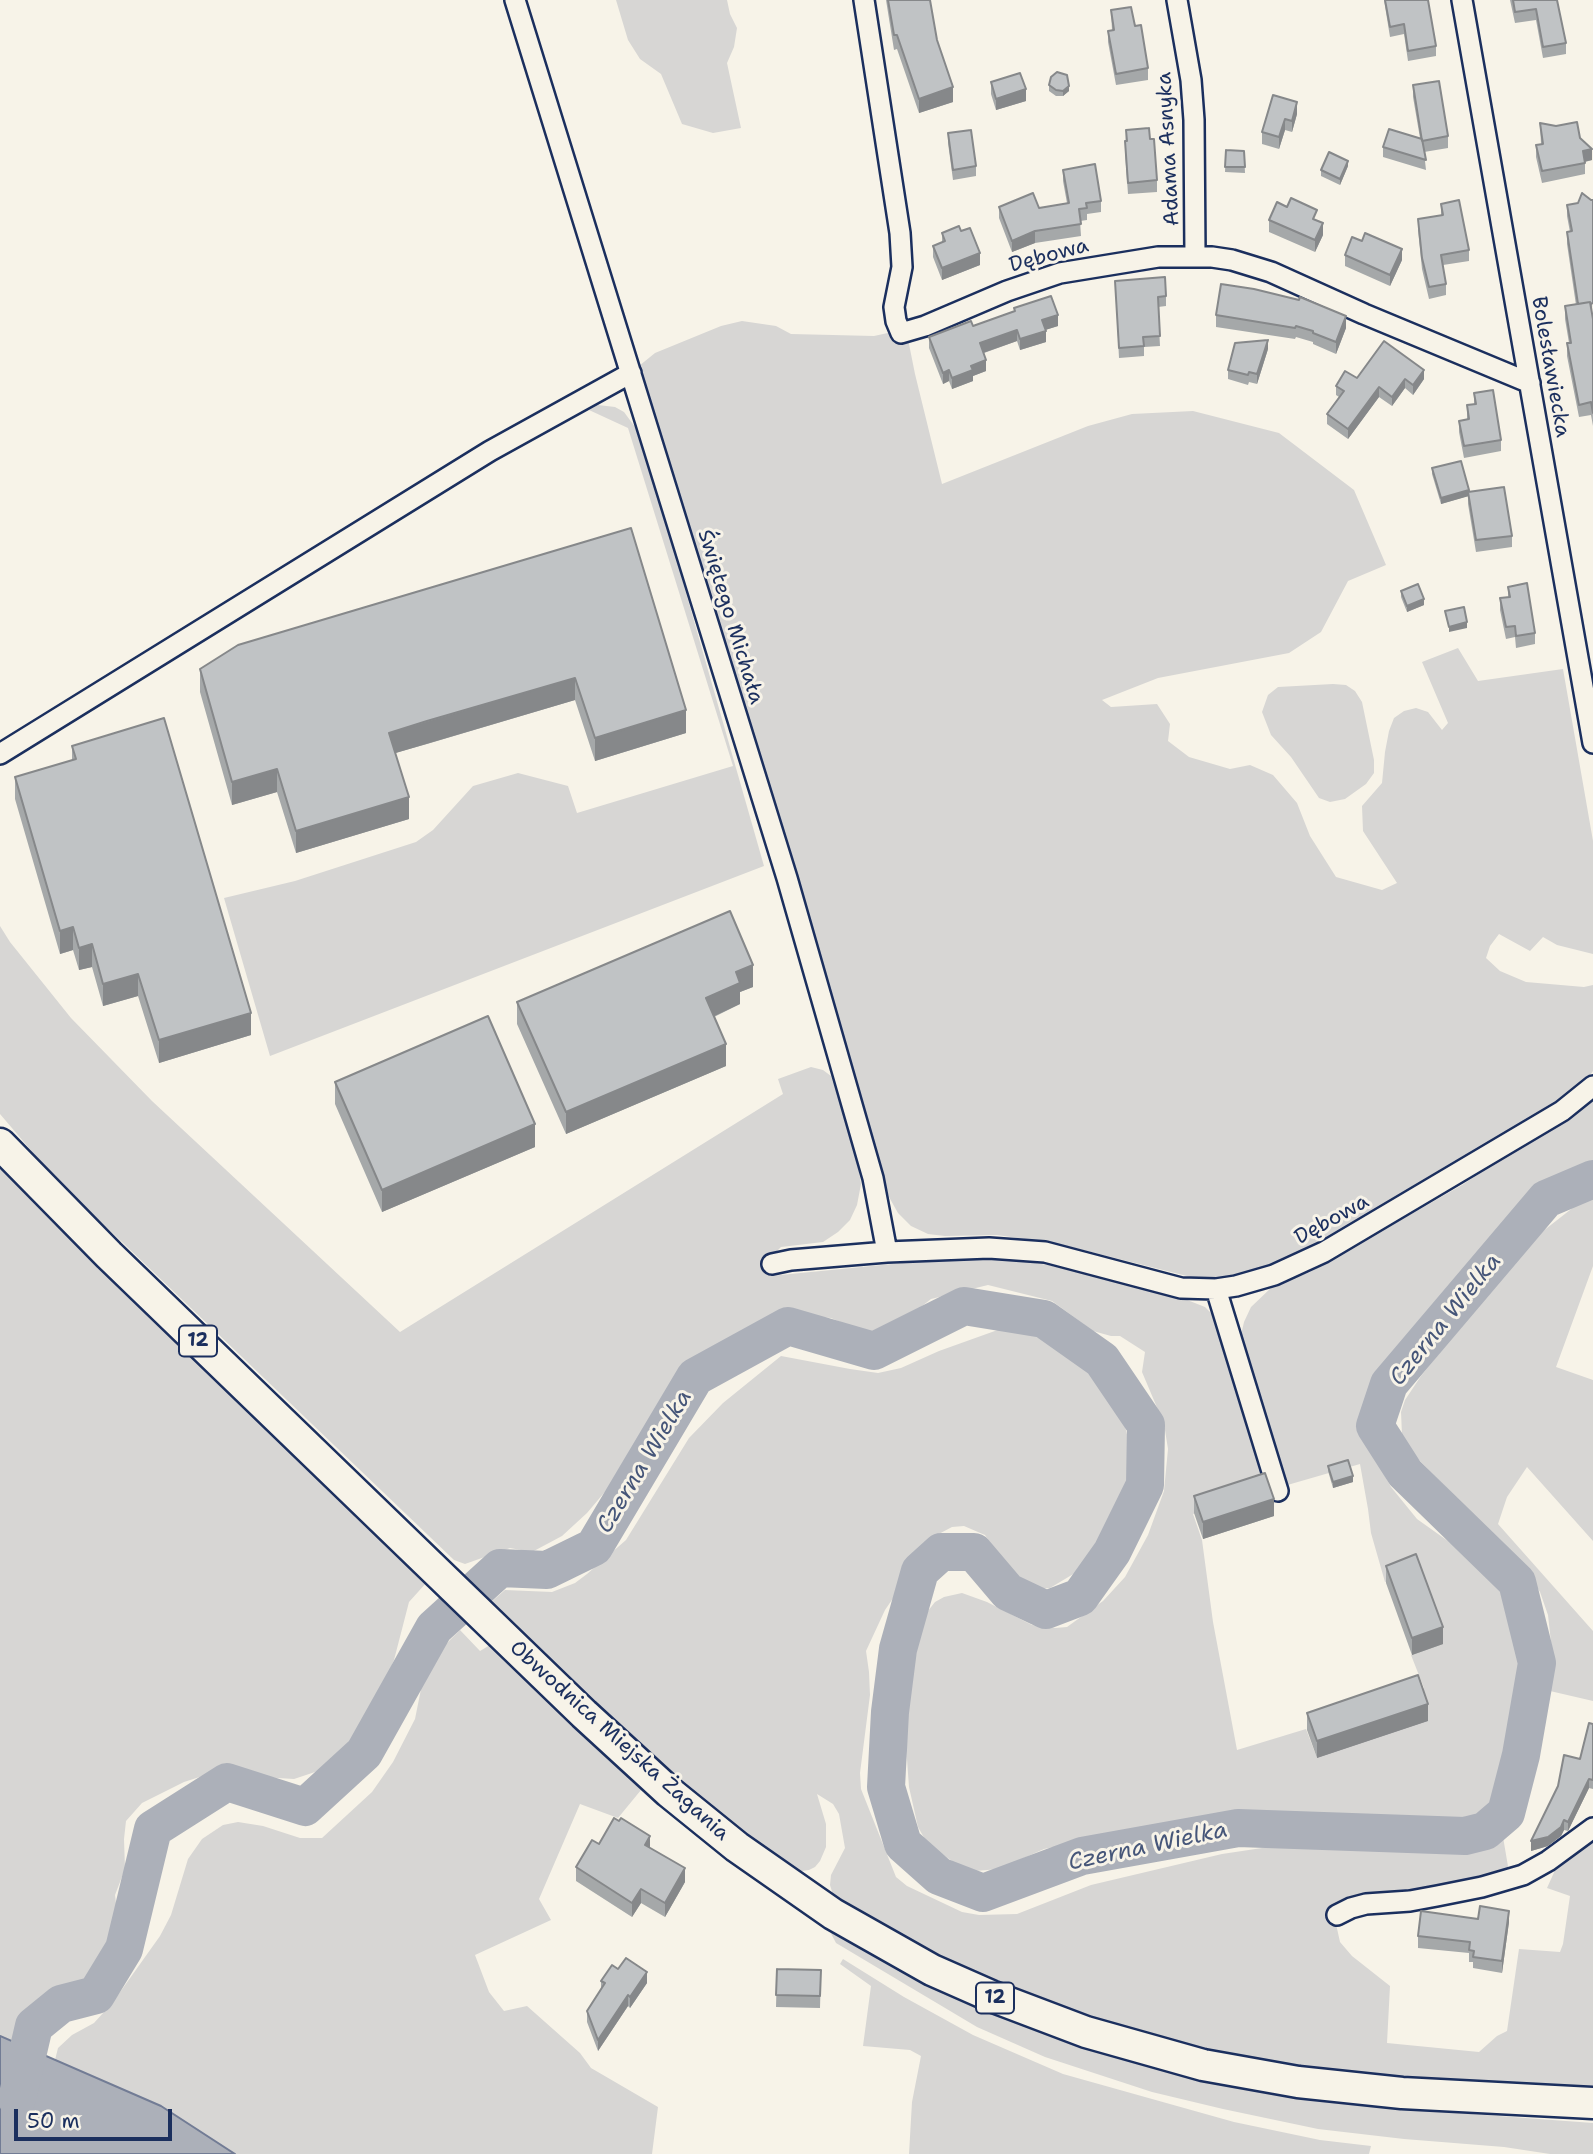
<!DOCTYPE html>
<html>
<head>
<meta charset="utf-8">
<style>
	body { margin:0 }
	#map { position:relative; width:1593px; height:2154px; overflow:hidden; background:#f7f3e8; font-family:"Shantell Sans",sans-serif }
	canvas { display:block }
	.scale { position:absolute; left:14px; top:2109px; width:158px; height:32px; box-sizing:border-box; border:4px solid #1b2f5e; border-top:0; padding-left:9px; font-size:21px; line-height:24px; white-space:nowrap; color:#1b2f5e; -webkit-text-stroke:5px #f7f3e8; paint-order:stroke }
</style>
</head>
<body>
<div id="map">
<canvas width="1593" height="2154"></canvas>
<div class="scale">50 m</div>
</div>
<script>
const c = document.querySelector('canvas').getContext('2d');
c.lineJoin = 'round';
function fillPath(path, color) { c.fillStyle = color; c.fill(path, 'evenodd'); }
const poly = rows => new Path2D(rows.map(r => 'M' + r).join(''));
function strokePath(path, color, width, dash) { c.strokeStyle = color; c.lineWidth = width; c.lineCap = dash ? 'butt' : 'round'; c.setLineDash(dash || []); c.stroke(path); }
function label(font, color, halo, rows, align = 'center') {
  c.font = font + ' "Shantell Sans",sans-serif'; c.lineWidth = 6; c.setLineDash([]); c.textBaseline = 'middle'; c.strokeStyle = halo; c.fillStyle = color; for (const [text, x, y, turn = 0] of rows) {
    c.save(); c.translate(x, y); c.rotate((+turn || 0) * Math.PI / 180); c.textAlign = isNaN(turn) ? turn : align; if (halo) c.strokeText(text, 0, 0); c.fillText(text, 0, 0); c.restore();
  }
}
const green = poly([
	[616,0,727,0,730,14,737,28,734,47,727,63,741,128,713,133,682,124,661,74,640,59,628,40],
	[742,321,776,326,791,334,874,336,906,329,915,374,942,484,1088,426,1132,414,1193,411,1279,433,1354,490,1386,565,1348,581,1321,632,1289,653,1158,678,1102,700,1111,707,1157,704,1170,724,1168,741,1189,757,1230,769,1250,765,1273,775,1297,803,1310,836,1336,877,1382,890,1397,883,1363,831,1362,806,1382,783,1385,752,1389,731,1394,718,1404,711,1416,708,1428,712,1442,730,1448,723,1422,662,1458,648,1478,681,1563,669,1593,841,1593,954,1557,945,1543,937,1530,951,1499,934,1490,946,1486,958,1500,971,1526,982,1584,987,1593,985,1593,1071,1584,1084,1561,1100,1452,1166,1293,1257,1226,1280,1191,1277,1059,1244,997,1235,945,1236,928,1234,911,1226,898,1213,889,1197,794,862,639,366,655,353,721,326],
	[598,405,615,407,624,412,635,427,672,544,764,866,270,1056,224,898,295,881,416,842,433,830,473,786,518,773,568,786,577,813,733,766,628,428,589,410],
	[1333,684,1346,685,1355,691,1362,702,1374,760,1374,773,1366,784,1345,799,1330,802,1319,798,1291,757,1271,735,1262,712,1268,695,1278,687],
	[0,926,10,942,71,1018,152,1101,400,1332,783,1094,778,1079,811,1067,823,1070,831,1076,844,1115,859,1171,861,1184,857,1205,850,1220,838,1232,823,1242,781,1247,773,1255,770,1276,933,1260,976,1259,1015,1260,1048,1265,1128,1284,1177,1296,1205,1307,1212,1314,1218,1326,1270,1489,1193,1514,1202,1540,1213,1622,1237,1750,1306,1729,1317,1758,1428,1721,1417,1691,1424,1688,1411,1655,1442,1644,1416,1572,1385,1582,1371,1533,1368,1509,1360,1464,1284,1486,1243,1347,1241,1335,1244,1322,1251,1307,1272,1287,1310,1272,1462,1185,1527,1142,1579,1112,1593,1099,1593,1167,1532,1197,1503,1222,1468,1273,1365,1400,1361,1413,1364,1438,1391,1487,1417,1519,1469,1556,1504,1591,1521,1642,1522,1699,1513,1741,1505,1752,1496,1795,1485,1813,1468,1823,1448,1825,1412,1820,1284,1814,1227,1817,1159,1825,1044,1849,999,1869,975,1871,963,1869,927,1843,918,1827,909,1787,905,1732,910,1656,917,1625,935,1602,944,1597,962,1593,987,1602,1032,1625,1055,1628,1067,1627,1103,1601,1125,1577,1148,1535,1164,1491,1168,1449,1164,1424,1142,1372,1145,1352,1120,1336,1111,1336,1093,1331,1052,1301,988,1285,931,1299,888,1333,863,1332,831,1318,785,1314,747,1328,704,1354,669,1393,646,1436,625,1468,587,1513,562,1536,532,1552,510,1548,465,1564,454,1560,52,1175,0,1114],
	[0,1163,427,1582,409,1602,394,1660,368,1721,341,1758,315,1772,294,1779,245,1776,218,1771,184,1782,142,1803,126,1821,124,1839,125,1869,115,1895,120,1936,111,1961,96,1977,82,1988,47,2000,33,2008,18,2044,0,2036],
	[1593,1192,1593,1266,1556,1367,1593,1380,1593,1541,1527,1467,1507,1497,1498,1524,1593,1631,1593,1701,1550,1691,1552,1651,1548,1615,1540,1592,1528,1574,1489,1530,1410,1451,1402,1435,1401,1412,1405,1400,1421,1376,1486,1295,1538,1235],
	[1006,1327,1021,1328,1045,1337,1075,1356,1110,1391,1122,1413,1132,1456,1129,1487,1108,1531,1080,1570,1050,1588,1039,1589,1024,1583,1002,1560,985,1535,964,1526,952,1527,933,1537,908,1569,898,1591,885,1610,866,1651,869,1672,870,1695,860,1773,861,1789,896,1877,907,1886,962,1912,979,1915,1017,1914,1091,1885,1222,1854,1262,1848,1305,1845,1459,1851,1503,1837,1510,1878,1380,1902,1336,1924,1340,1942,1352,1956,1390,1986,1387,2043,1479,2052,1497,2036,1507,2031,1519,1949,1560,1952,1563,1944,1570,1896,1547,1888,1561,1857,1593,1836,1593,2089,1471,2086,1306,2072,1162,2044,971,1975,834,1898,830,1885,831,1875,845,1848,839,1814,833,1804,817,1794,826,1824,826,1847,820,1861,815,1867,809,1870,795,1872,718,1819,605,1716,490,1603,505,1590,552,1592,575,1583,587,1574,626,1540,689,1438,723,1403,781,1356,850,1369,878,1373,901,1368,939,1351],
	[460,1630,480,1651,490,1645,641,1790,618,1818,580,1804,539,1899,551,1920,475,1955,489,1992,504,2011,527,2006,580,2053,591,2068,658,2107,652,2154,235,2154,161,2106,55,2060,58,2048,72,2035,94,2023,113,2002,160,1936,171,1915,188,1859,202,1839,223,1825,238,1822,263,1826,300,1838,322,1838,372,1792,393,1762,415,1719,422,1684,444,1646],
	[826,1924,1249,2087,1313,2100,1377,2107,1593,2123,1593,2154,1550,2154,1504,2147,1404,2139,1318,2129,1223,2109,1152,2092,1045,2057,977,2027,836,1943],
	[843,1959,904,1997,973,2035,1063,2074,1234,2122,1320,2140,1371,2146,1369,2154,909,2154,912,2102,921,2056,910,2050,863,2046,871,1986,840,1964]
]);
const water = poly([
	[0,2036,161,2106,235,2154,0,2154,0,2036]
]);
const river = poly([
	[17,2099,34,2026,61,2004,96,1995,124,1949,153,1829,227,1782,305,1807,364,1753,434,1628,500,1568,547,1570,594,1547,695,1377,788,1326,874,1351,964,1306,1044,1319,1102,1360,1146,1425,1145,1485,1112,1552,1080,1597,1046,1610,1008,1592,974,1552,941,1552,920,1571,898,1649,890,1712,886,1787,903,1844,939,1876,983,1893,1082,1856,1238,1828,1465,1836,1485,1831,1506,1813,1521,1755,1537,1663,1517,1582,1405,1473,1375,1426,1389,1384,1546,1199,1593,1179]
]);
const minor = poly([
	[515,0,787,878,873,1178,887,1252],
	[864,0,900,233,902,267,894,307,896,321,901,333,925,326,1007,291,1060,273,1158,257,1212,257,1232,260,1271,272,1364,314,1530,383],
	[1177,0,1191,80,1194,120,1195,256],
	[1462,0,1593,743],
	[0,754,490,451,631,373],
	[772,1264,791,1260,887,1252,989,1248,1045,1252,1181,1288,1216,1289,1236,1286,1274,1275,1324,1252,1562,1111,1593,1086],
	[1216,1289,1278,1491],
	[1337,1915,1351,1908,1366,1904,1410,1901,1437,1896,1482,1887,1523,1875,1548,1861,1593,1828]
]);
const primary = poly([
	[0,1144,109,1255,584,1714,669,1792,737,1847,833,1914,932,1970,991,1996,1086,2032,1203,2065,1298,2082,1402,2093,1593,2103]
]);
const wall = poly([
	[886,0,930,0,937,40,953,102,919,113,897,49,894,50],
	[1384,0,1428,0,1436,46,1436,56,1408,61,1404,34,1390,37],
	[1510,0,1557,0,1566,43,1566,54,1543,58,1536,20,1515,23],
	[1111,10,1135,26,1148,68,1148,80,1116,85,1108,42,1108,31,1112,30],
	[991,82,1026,101,996,110,991,94],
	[1049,85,1069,91,1063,96,1056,96,1049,91],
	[1413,85,1448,136,1448,148,1424,152,1426,170,1383,157,1383,147,1420,138,1413,97],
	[1297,102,1297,114,1292,132,1285,130,1279,149,1262,144,1262,132],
	[1540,123,1580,138,1592,160,1585,162,1585,174,1542,183,1536,157,1536,145,1541,144],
	[1126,130,1150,139,1157,180,1157,192,1128,194,1125,153],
	[948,133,976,166,976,176,953,180,948,143],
	[1226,150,1244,151,1245,173,1225,172],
	[1348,166,1340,185,1321,176,1321,170],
	[1063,170,1101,201,1101,212,1087,214,1087,220,1080,221,1081,236,1035,243,1012,252,999,218,999,207,1039,208,1067,203,1063,181],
	[1593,200,1592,315,1593,426,1591,415,1579,417,1567,356,1567,343,1569,343,1565,319,1565,306,1576,305,1567,244,1567,232,1570,232,1567,216,1567,205],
	[1441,204,1469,250,1469,261,1443,265,1446,284,1446,295,1429,299,1422,269,1418,230,1418,219,1441,215],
	[1287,207,1317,221,1323,235,1315,252,1269,232,1269,220],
	[961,231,980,265,942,280,933,257,933,246,942,243,942,233],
	[1362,241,1402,260,1390,286,1345,266,1345,255],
	[1115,281,1166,296,1166,306,1158,307,1160,346,1144,347,1144,356,1119,358],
	[1014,308,1058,326,1045,330,1046,342,1020,350,1017,341,984,353,986,371,973,376,973,381,952,389,949,381,943,384,929,348,929,337,973,326,1014,311],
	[1216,315,1346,328,1336,354,1313,344,1313,342,1296,337,1295,339,1216,327],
	[1268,349,1257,384,1249,382,1248,385,1228,379,1228,370],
	[1357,378,1424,379,1413,395,1405,388,1392,406,1379,397,1348,439,1327,424,1327,414,1339,397,1336,395,1336,386],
	[1474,393,1501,440,1501,451,1464,458,1459,432,1459,421,1467,419,1467,405,1474,404],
	[1432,468,1469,492,1512,536,1512,547,1476,552,1468,504,1468,496,1441,504,1432,474],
	[631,528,686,733,595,761,575,700,427,744,395,753,409,819,296,853,277,792,232,805,200,692,200,669],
	[1508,587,1535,633,1535,644,1516,648,1515,637,1506,639,1500,610,1500,598,1508,597],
	[1401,591,1424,605,1407,612,1401,597],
	[72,746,251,1035,159,1063,138,996,103,1006,92,967,79,970,73,950,60,954,15,799,15,777,72,760],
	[753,987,740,992,740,1004,714,1017,726,1066,566,1134,517,1024,517,1002],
	[335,1082,535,1147,382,1212,335,1104],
	[1328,1466,1353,1482,1333,1488,1328,1471],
	[1194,1496,1274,1516,1203,1539,1194,1513],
	[1386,1566,1443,1644,1412,1655,1386,1583],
	[1307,1713,1428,1721,1317,1758,1307,1730],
	[1593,1724,1593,1789,1589,1788,1568,1831,1564,1830,1561,1836,1548,1846,1531,1851,1580,1759],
	[599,1844,650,1848,685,1882,665,1917,641,1903,632,1917,576,1881,576,1867],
	[1509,1922,1502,1973,1473,1968,1473,1962,1469,1962,1469,1953,1418,1948,1418,1936],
	[618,1969,647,1983,630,2008,628,2006,598,2051,587,2022,587,2011,601,1989,601,1981],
	[777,1969,821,1970,820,2008,776,2007]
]);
const shadedWall = poly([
	[1069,86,1069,91,1063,96,1063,91],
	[953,87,953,102,919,113,919,99],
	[1026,89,1026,101,996,110,996,99],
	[1297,102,1297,114,1292,132,1292,121],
	[1285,119,1285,130,1279,149,1279,137],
	[1592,149,1592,160,1583,162,1583,151],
	[1348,161,1348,166,1340,185,1340,179],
	[1323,223,1323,235,1315,252,1315,240],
	[1035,231,1035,243,1012,252,1012,241],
	[1402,249,1402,260,1390,286,1390,275],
	[980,253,980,265,942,280,942,268],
	[1058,315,1058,326,1042,331,1042,320],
	[1346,316,1346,328,1336,354,1336,342],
	[1017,330,1017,341,980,354,980,343],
	[1046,331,1046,342,1020,350,1020,339],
	[1268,340,1268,349,1257,384,1257,374],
	[986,360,986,371,973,376,973,381,952,389,952,378,971,366],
	[949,370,949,381,943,384,943,373],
	[1424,370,1424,379,1413,395,1413,385],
	[1405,379,1405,388,1392,406,1392,397],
	[1379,387,1379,397,1348,439,1348,429],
	[1469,490,1469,496,1441,504,1441,498],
	[1424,599,1424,605,1407,612,1407,606],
	[1467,622,1467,628,1449,632,1449,627],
	[575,678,575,700,389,755,389,733],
	[686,710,686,733,595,761,595,738],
	[277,769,277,792,232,805,232,782],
	[409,797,409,819,296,853,296,831],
	[73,927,73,950,60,954,60,931],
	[92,944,92,967,79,970,79,948],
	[753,965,753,987,740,992,740,1004,706,1020,706,998,736,972],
	[138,974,138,996,103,1006,103,984],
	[251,1013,251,1035,159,1063,159,1040],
	[726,1044,726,1066,566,1134,566,1112],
	[535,1124,535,1147,382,1212,382,1190],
	[1353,1476,1353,1482,1333,1488,1333,1482],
	[1274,1499,1274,1516,1203,1539,1203,1522],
	[1443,1627,1443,1644,1412,1655,1412,1638],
	[1428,1704,1428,1721,1317,1758,1317,1741],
	[1589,1779,1589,1788,1568,1831,1568,1822],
	[1564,1820,1564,1830,1561,1836,1548,1846,1531,1851,1531,1841],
	[650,1836,650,1850,645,1845],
	[685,1868,685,1882,665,1917,665,1903],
	[641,1889,641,1903,632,1917,632,1903],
	[1509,1911,1509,1922,1502,1973,1502,1961],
	[647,1972,647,1983,630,2008,630,1997],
	[628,1995,628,2006,598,2051,598,2040]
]);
const building = poly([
	[888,0,930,0,937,40,953,87,919,99,897,35,894,35,888,0],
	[1385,0,1428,0,1436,46,1408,51,1404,24,1390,27,1385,0],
	[1513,0,1557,0,1566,43,1543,47,1536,9,1515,12,1513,0],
	[1131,7,1135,26,1141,25,1148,68,1116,74,1108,31,1114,30,1111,10,1131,7],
	[1057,72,1067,75,1069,86,1063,91,1056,90,1049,85,1051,77,1057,72],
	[1020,73,1026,89,996,99,991,82,1020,73],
	[1439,81,1448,136,1422,141,1413,85,1439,81],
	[1273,95,1297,102,1292,121,1285,119,1279,137,1262,132,1273,95],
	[1577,122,1580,138,1592,149,1583,151,1585,163,1542,171,1536,145,1543,144,1540,123,1556,126,1577,122],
	[1149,128,1150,139,1154,139,1157,180,1128,183,1125,141,1127,141,1126,130,1149,128],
	[1389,129,1422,139,1426,160,1383,147,1389,129],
	[971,130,976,166,953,170,948,133,971,130],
	[1226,150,1244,151,1245,167,1225,167,1226,150],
	[1329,152,1348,161,1340,179,1321,170,1329,152],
	[1095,164,1101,201,1086,203,1087,208,1079,209,1081,224,1035,231,1012,241,999,207,1033,193,1039,208,1069,203,1063,170,1095,164],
	[1582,193,1591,200,1593,200,1593,303,1591,304,1590,302,1578,304,1567,232,1572,231,1567,205,1578,203,1582,193],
	[1291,198,1317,210,1313,219,1323,223,1315,240,1269,220,1277,202,1287,207,1291,198],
	[1459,200,1469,250,1441,255,1446,284,1429,287,1422,258,1418,219,1443,215,1441,204,1459,200],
	[959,226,961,231,970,228,980,253,942,268,933,246,945,241,942,233,959,226],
	[1365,233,1402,249,1390,275,1345,255,1352,237,1362,241,1365,233],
	[1165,277,1166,296,1158,297,1160,336,1143,337,1144,346,1119,348,1115,281,1165,277],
	[1221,284,1254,289,1299,300,1300,297,1346,316,1336,342,1313,333,1313,331,1296,326,1295,328,1216,315,1221,284],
	[1051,296,1058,315,1042,320,1046,331,1020,339,1017,330,980,343,986,360,971,366,973,370,952,378,949,370,943,373,929,337,971,321,973,326,1015,311,1014,308,1051,296],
	[1590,302,1593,319,1593,413,1591,402,1579,405,1567,343,1571,343,1565,306,1590,302],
	[1268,340,1257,374,1249,372,1248,375,1228,370,1235,343,1268,340],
	[1384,341,1424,370,1413,385,1405,379,1392,397,1379,387,1348,429,1327,414,1344,391,1336,386,1345,371,1357,378,1384,341],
	[1493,390,1501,440,1464,446,1459,421,1469,419,1467,405,1476,404,1474,393,1493,390],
	[1461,461,1469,490,1441,498,1432,468,1461,461],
	[1504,487,1512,536,1476,540,1468,492,1504,487],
	[631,528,686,710,595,738,575,678,427,721,389,733,409,797,296,831,277,769,232,782,200,669,238,645,631,528],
	[1527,583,1535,633,1516,636,1515,626,1506,627,1500,598,1510,597,1508,587,1527,583],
	[1418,584,1424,599,1407,606,1401,591,1418,584],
	[1464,607,1467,622,1449,627,1445,611,1464,607],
	[164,718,251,1013,159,1040,138,974,103,984,92,944,79,948,73,927,60,931,15,777,76,759,72,746,164,718],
	[730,911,753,965,736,972,740,983,706,998,726,1044,566,1112,517,1002,730,911],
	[488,1016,535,1124,382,1190,335,1082,488,1016],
	[1348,1460,1353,1476,1333,1482,1328,1466,1348,1460],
	[1265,1473,1274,1499,1203,1522,1194,1496,1265,1473],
	[1416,1554,1443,1627,1412,1638,1386,1566,1416,1554],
	[1418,1675,1428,1704,1317,1741,1307,1713,1418,1675],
	[1589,1723,1593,1724,1593,1780,1589,1779,1568,1822,1564,1820,1561,1827,1548,1837,1531,1841,1558,1786,1564,1755,1580,1759,1589,1723],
	[614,1818,619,1821,621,1818,650,1836,645,1845,685,1868,665,1903,641,1889,632,1903,576,1867,592,1840,599,1844,614,1818],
	[1480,1906,1509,1911,1502,1961,1473,1957,1474,1951,1469,1950,1470,1942,1418,1936,1421,1911,1478,1919,1480,1906],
	[626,1958,647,1972,630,1997,628,1995,598,2040,587,2011,605,1983,601,1981,612,1965,618,1969,626,1958],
	[777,1969,821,1970,820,1996,776,1995,777,1969]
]);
const shields = [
	[198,1341,38],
	[995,1998,38]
];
const shieldNames = [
	["12",198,1341],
	["12",995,1998]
];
const streetNames = [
	["Adama Asnyka",1169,149,-93],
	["Dębowa",1049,256,-15],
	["Bolesławiecka",1550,367,80],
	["Świętego Michała",730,617,73],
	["Dębowa",1332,1220,-29],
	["Obwodnica Miejska Żagania",619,1741,42]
];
const waterNames = [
	["Czerna Wielka",1446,1320,-51],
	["Czerna Wielka",645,1462,-59],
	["Czerna Wielka",1148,1847,-12]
];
fillPath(green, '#d7d6d4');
fillPath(water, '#acb0b9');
strokePath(water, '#727c95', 2);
strokePath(river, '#acb0b9', 38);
strokePath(minor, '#1b2f5e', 24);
strokePath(primary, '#1b2f5e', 35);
strokePath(minor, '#f7f3e8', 19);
strokePath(primary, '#f7f3e8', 30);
fillPath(wall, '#a5a8a9');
fillPath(shadedWall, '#86888a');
fillPath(building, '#c0c3c5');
strokePath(building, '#86888a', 2);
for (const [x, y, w] of shields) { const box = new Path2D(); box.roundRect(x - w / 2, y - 15.5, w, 31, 5); c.fillStyle = '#f7f3e8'; c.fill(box); strokePath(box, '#1b2f5e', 2); }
label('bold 19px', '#1b2f5e', null, shieldNames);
label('21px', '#1b2f5e', '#f7f3e8', streetNames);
label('italic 23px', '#465679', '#f7f3e8', waterNames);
</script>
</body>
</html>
